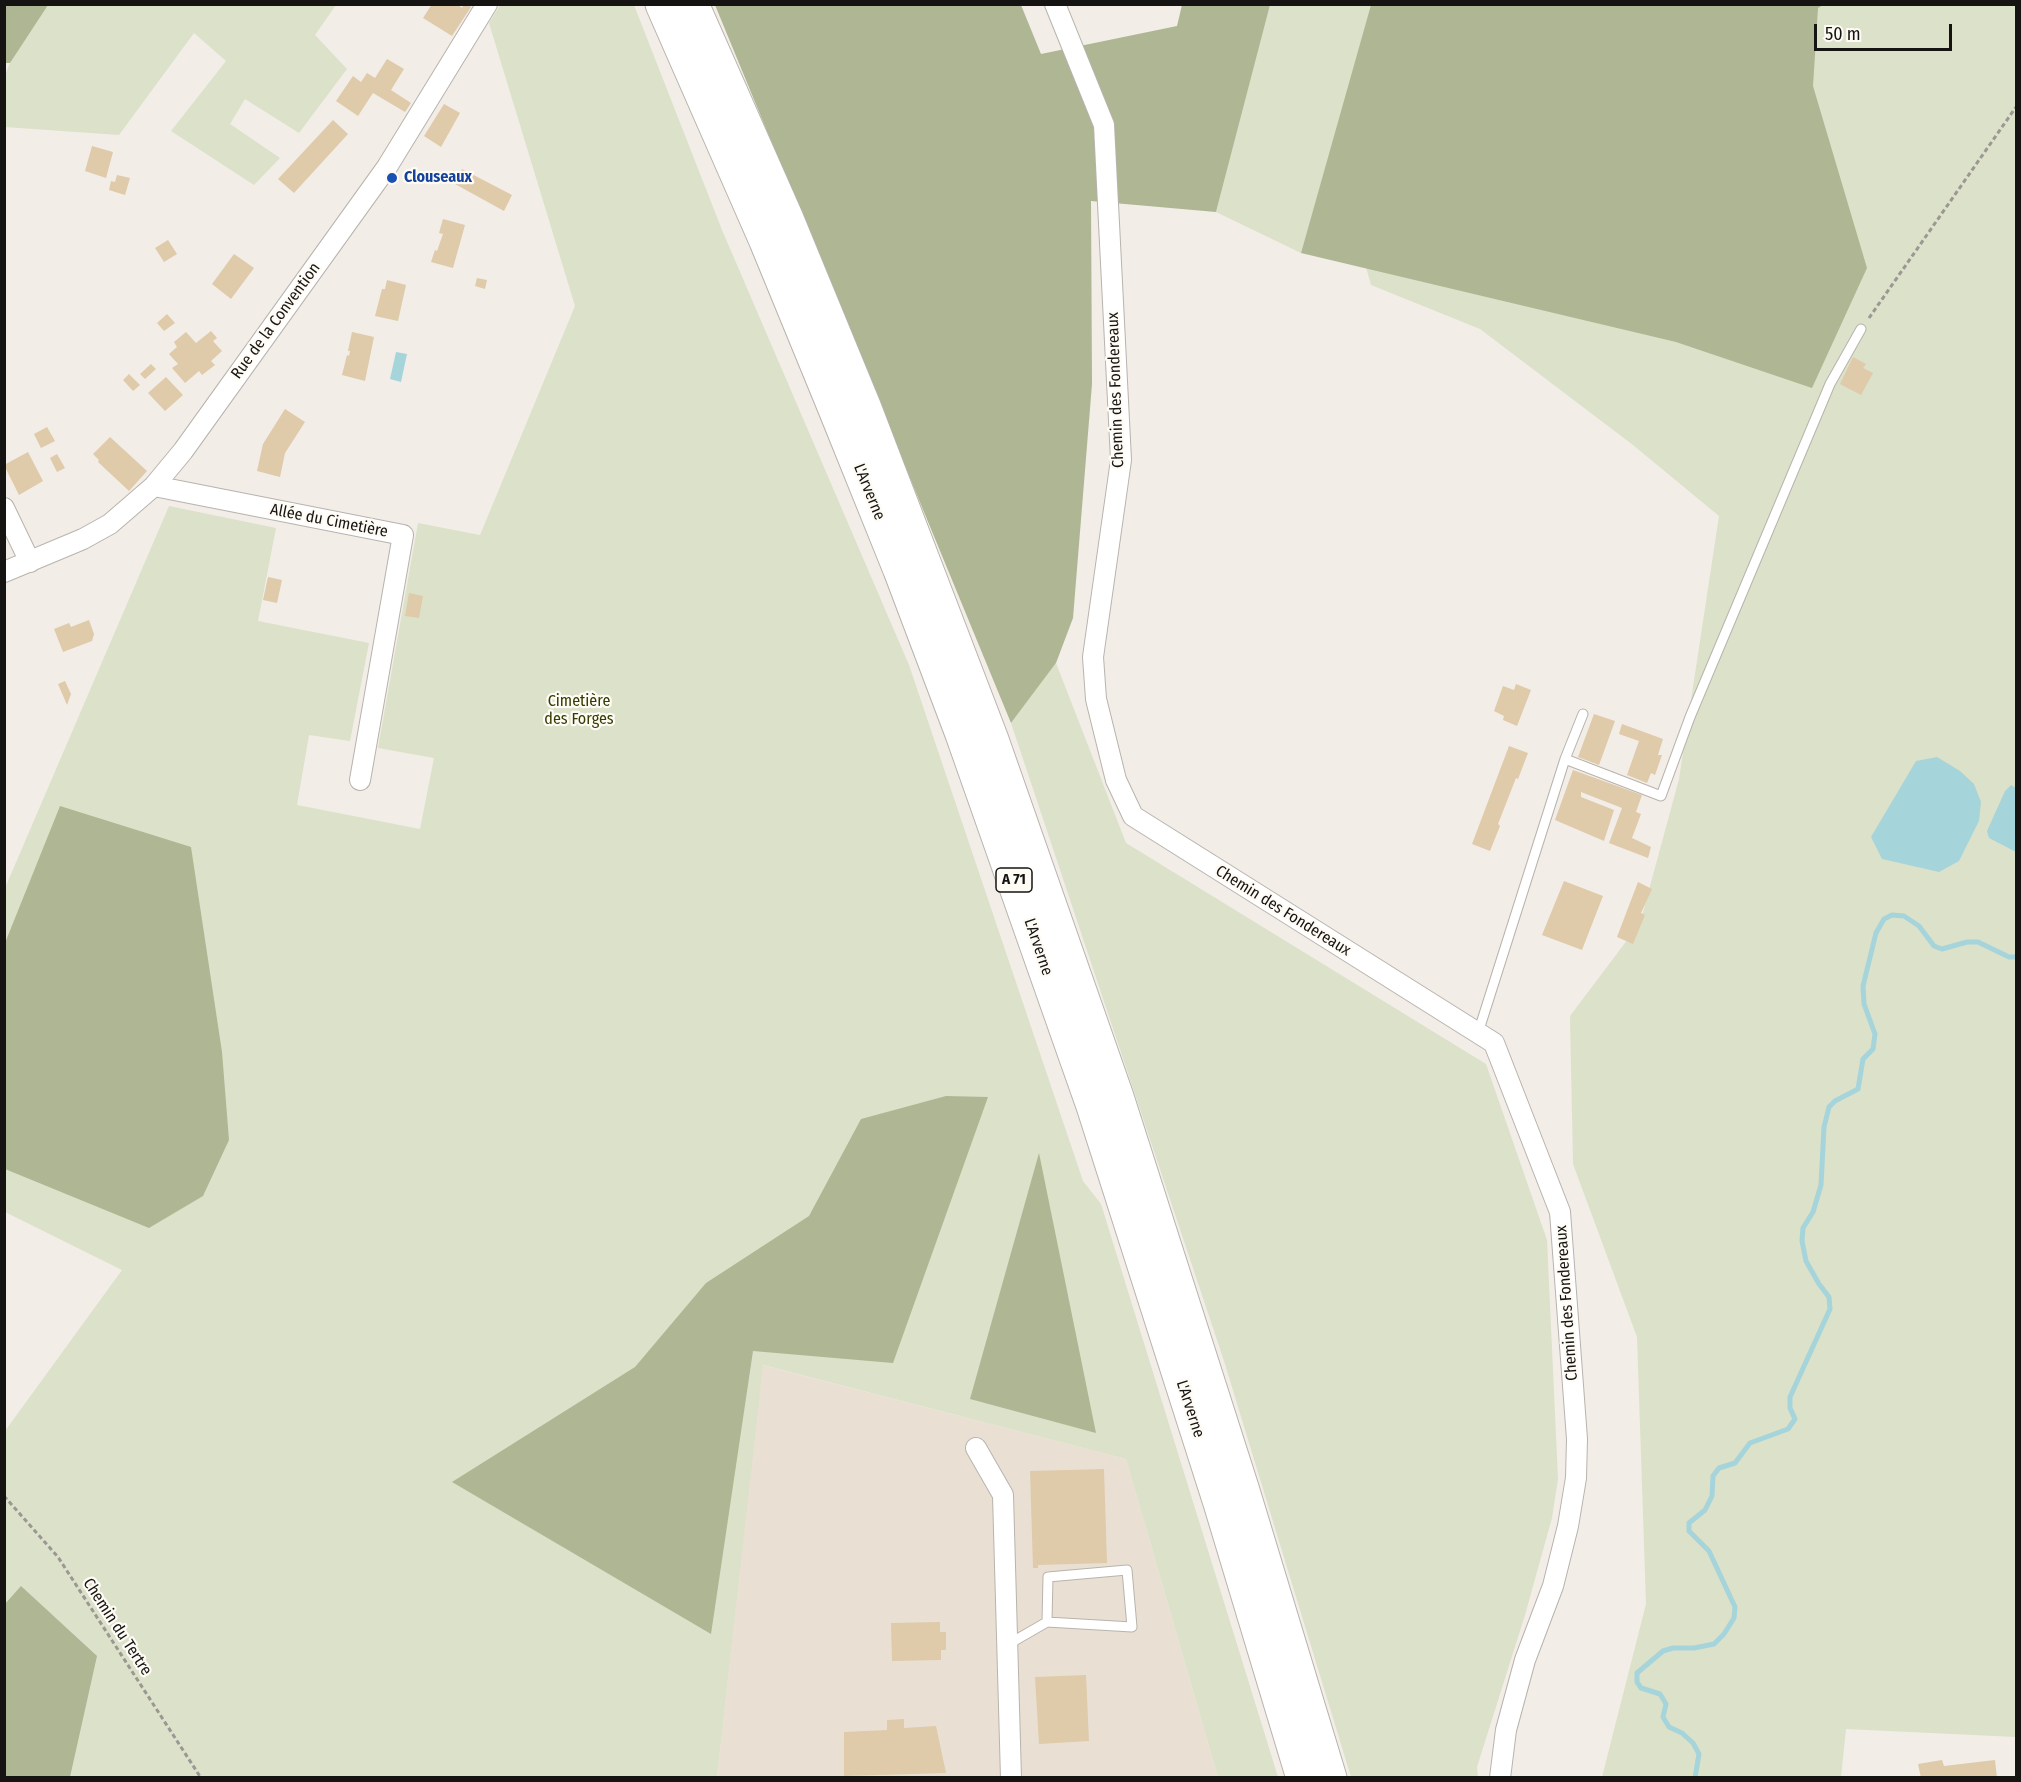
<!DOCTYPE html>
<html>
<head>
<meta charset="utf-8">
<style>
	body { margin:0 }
	#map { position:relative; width:2021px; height:1782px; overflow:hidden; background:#f2ede6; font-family:"Fira Sans Condensed",sans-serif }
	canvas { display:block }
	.frame { position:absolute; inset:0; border:6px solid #161412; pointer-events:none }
	.scale { position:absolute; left:1814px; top:24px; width:138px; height:27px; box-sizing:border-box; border:3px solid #161412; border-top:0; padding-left:8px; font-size:18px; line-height:21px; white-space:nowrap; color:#161412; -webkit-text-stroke:4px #fefbf5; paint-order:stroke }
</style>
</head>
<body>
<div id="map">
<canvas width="2021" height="1782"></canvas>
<div class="frame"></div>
<div class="scale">50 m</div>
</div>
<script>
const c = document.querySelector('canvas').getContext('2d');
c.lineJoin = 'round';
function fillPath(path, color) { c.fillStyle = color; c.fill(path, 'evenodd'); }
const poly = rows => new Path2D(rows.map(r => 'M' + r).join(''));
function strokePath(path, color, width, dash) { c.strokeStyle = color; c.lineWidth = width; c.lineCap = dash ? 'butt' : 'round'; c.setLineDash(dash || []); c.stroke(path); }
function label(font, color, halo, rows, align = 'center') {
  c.font = font + ' "Fira Sans Condensed",sans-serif'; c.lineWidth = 4.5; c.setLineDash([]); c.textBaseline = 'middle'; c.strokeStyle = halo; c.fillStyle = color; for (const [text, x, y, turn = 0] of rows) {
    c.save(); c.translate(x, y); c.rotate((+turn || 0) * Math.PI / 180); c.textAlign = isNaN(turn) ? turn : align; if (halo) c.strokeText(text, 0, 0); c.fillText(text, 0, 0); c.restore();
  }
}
const built = poly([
	[762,1365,1126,1459,1218,1777,717,1778]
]);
const green = poly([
	[44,4,336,5,315,35,347,69,299,133,245,99,230,124,280,158,254,185,171,131,226,61,194,33,119,135,5,127,4,77,10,63],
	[500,5,634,5,722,230,909,665,1083,1181,1101,1204,1278,1777,1218,1777,1126,1459,763,1365,717,1777,5,1778,5,1431,122,1270,5,1212,5,888,169,506,276,528,258,621,369,643,350,741,309,735,297,805,420,829,434,758,378,748,418,523,480,535,575,306,489,23],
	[1270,5,2016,5,2016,1737,1846,1729,1841,1777,1602,1777,1646,1604,1637,1337,1573,1164,1570,1016,1640,923,1679,779,1719,516,1633,445,1480,329,1371,285,1343,185,1340,118,1301,253,1216,212],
	[1056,663,1126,843,1486,1064,1547,1240,1558,1479,1552,1518,1525,1615,1477,1767,1478,1777,1351,1777,1224,1361,1011,723]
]);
const forest = poly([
	[6,5,48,5,10,63,5,63,4,9],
	[715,5,1021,5,1041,54,1177,26,1182,5,1270,5,1216,212,1091,201,1092,384,1073,618,1056,663,1011,723],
	[1371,5,1823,5,1818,8,1813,86,1867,268,1812,388,1676,342,1301,253],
	[60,806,191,847,222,1052,229,1140,203,1196,149,1228,5,1169,5,943],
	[946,1096,988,1097,893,1363,753,1351,711,1634,452,1482,635,1367,706,1283,809,1216,861,1119],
	[1039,1153,1096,1433,970,1399],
	[21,1586,97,1656,70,1777,5,1777,5,1604]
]);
const water = poly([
	[396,352,407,354,401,382,390,379],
	[1937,757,1960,771,1974,784,1981,802,1979,821,1959,861,1939,872,1882,859,1871,837,1916,761],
	[2011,785,2016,788,2016,852,1989,838,1987,831,2005,791]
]);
const stream = poly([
	[1695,1778,1699,1754,1693,1743,1682,1733,1669,1727,1663,1717,1666,1704,1660,1694,1641,1688,1637,1682,1637,1673,1663,1651,1673,1648,1694,1648,1714,1644,1724,1634,1734,1618,1735,1607,1709,1551,1689,1531,1689,1523,1705,1510,1712,1496,1713,1476,1719,1468,1735,1463,1750,1443,1788,1429,1795,1419,1790,1408,1790,1397,1830,1309,1829,1297,1819,1284,1806,1261,1802,1241,1803,1228,1813,1212,1821,1185,1824,1127,1829,1107,1835,1101,1858,1089,1863,1059,1873,1049,1875,1034,1864,1004,1863,986,1876,933,1884,919,1892,915,1904,916,1919,926,1934,946,1942,949,1967,942,1978,942,2009,957,2016,957]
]);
const building = poly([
	[432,4,457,4,462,8,464,4,467,4,471,7,452,36,423,18],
	[387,59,404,69,391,90,411,103,405,112,373,93,358,116,336,101,353,76,361,82,367,73,375,78],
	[444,104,460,113,441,147,424,136],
	[333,120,348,134,294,193,278,179],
	[92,146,113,152,106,178,85,171],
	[462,169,512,195,504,211,455,184],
	[117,175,130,178,125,195,109,190,111,181,115,182],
	[443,219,465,225,453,268,431,262,435,250,437,251,443,234,439,233],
	[168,240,177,254,164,262,155,248],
	[234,254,254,268,231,299,212,284],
	[477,278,487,280,485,289,475,286],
	[387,280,406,285,398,321,375,316,382,289,385,289],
	[167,314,175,323,164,331,157,323],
	[211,331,217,338,213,341,222,351,211,361,215,365,202,375,199,371,185,383,172,368,178,364,169,354,177,347,174,342,186,332,196,343],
	[352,332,374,337,365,381,342,375,347,355,349,356,350,351,348,351],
	[1853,357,1866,364,1863,368,1873,373,1861,395,1840,384],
	[151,364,156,369,145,379,140,374],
	[129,374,140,385,133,391,123,380],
	[166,377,183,395,165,411,148,393],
	[285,409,305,422,285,453,280,477,257,471,263,444],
	[47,427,55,441,41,448,34,434],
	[110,437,147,471,129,491,98,462,99,460,93,454],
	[28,452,43,481,19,495,4,465],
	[57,454,65,468,57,472,50,458],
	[268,577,282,580,277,603,263,600],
	[409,593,423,596,419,618,405,616],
	[89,620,94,634,92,641,63,652,54,629,69,623,71,627],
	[65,681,71,694,67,705,58,684],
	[1516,684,1531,690,1517,726,1503,720,1504,716,1494,711,1503,686,1514,690],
	[1594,714,1615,721,1599,765,1578,757],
	[1622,724,1663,739,1658,755,1662,755,1655,775,1651,773,1647,783,1627,775,1639,741,1619,734],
	[1509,746,1528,753,1518,779,1516,778,1498,824,1500,826,1490,851,1472,844],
	[1573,770,1642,795,1636,812,1641,814,1632,838,1651,847,1648,858,1609,843,1622,808,1581,792,1581,797,1614,810,1604,841,1555,820],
	[1564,881,1603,896,1582,950,1542,935],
	[1638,882,1652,889,1641,913,1645,915,1633,944,1617,937],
	[1104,1469,1107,1563,1038,1565,1038,1568,1033,1568,1030,1471],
	[940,1622,940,1632,946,1632,946,1650,941,1650,941,1660,892,1661,891,1623],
	[1086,1675,1089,1741,1039,1744,1035,1677],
	[904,1719,904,1728,936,1726,946,1773,844,1776,844,1732,887,1730,887,1720],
	[1942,1760,1944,1766,1995,1760,1997,1778,1921,1778,1918,1764]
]);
const path = poly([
	[1869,318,2016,107],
	[4,1496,58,1557,201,1778]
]);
const service = poly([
	[1565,759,1661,796,1690,717,1830,384,1861,329],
	[1478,1033,1565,759,1583,714],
	[1007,1645,1047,1622,1132,1627,1127,1570,1048,1577,1047,1622]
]);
const minor = poly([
	[1055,4,1104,125,1121,460,1093,657,1096,699,1116,780,1133,816,1494,1043,1560,1212,1577,1439,1576,1478,1568,1526,1553,1586,1525,1660,1506,1730,1500,1778],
	[154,486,403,535,360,780],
	[4,508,30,562],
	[4,572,83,539,110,524,154,486,183,451,387,167,487,4],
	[976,1448,1003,1495,1011,1778]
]);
const motorway = poly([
	[662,4,766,241,835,409,900,570,962,734,1093,1106,1220,1503,1303,1778],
	[692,4,787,219,864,406,992,740,1117,1097,1243,1491,1330,1778]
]);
const markers = [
	[392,178,6,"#1a4fb4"]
];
const shields = [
	[1014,880,36]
];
const shieldNames = [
	["A 71",1014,880]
];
const transitNames = [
	["Clouseaux",404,178]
];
const streetNames = [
	["Rue de la Convention",276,321,-54],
	["Chemin des Fondereaux",1116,390,-92],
	["L'Arverne",869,492,68],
	["Allée du Cimetière",329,521,11],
	["Chemin des Fondereaux",1283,911,32],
	["L'Arverne",1038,947,71],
	["Chemin des Fondereaux",1567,1303,-94],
	["L'Arverne",1190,1409,72],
	["Chemin du Tertre",117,1627,57]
];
const parkNames = [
	["Cimetière",579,702],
	["des Forges",579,720]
];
fillPath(built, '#e9e0d3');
fillPath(green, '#dce1ca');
fillPath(forest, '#aeb693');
fillPath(water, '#a6d4db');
strokePath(stream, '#a6d4db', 5);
fillPath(building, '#dfcaaa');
strokePath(service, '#b8b3ad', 11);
strokePath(minor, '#b8b3ad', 22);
strokePath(motorway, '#b8b3ad', 35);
strokePath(path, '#9b9792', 3, [4.5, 3]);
strokePath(service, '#fff', 9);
strokePath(minor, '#fff', 20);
strokePath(motorway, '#fff', 33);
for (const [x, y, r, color] of markers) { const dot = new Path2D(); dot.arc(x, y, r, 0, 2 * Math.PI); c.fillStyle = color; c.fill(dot); strokePath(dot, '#fefbf5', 2); }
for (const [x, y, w] of shields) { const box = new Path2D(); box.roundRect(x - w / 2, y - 12, w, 24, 4.5); c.fillStyle = '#fefbf5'; c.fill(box); strokePath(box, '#161412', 1.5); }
label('bold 15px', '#161412', null, shieldNames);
label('bold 16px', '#164399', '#fefbf5', transitNames, 'left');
label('16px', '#161412', '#fefbf5', streetNames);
label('16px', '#343c00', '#fefbf5', parkNames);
</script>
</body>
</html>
